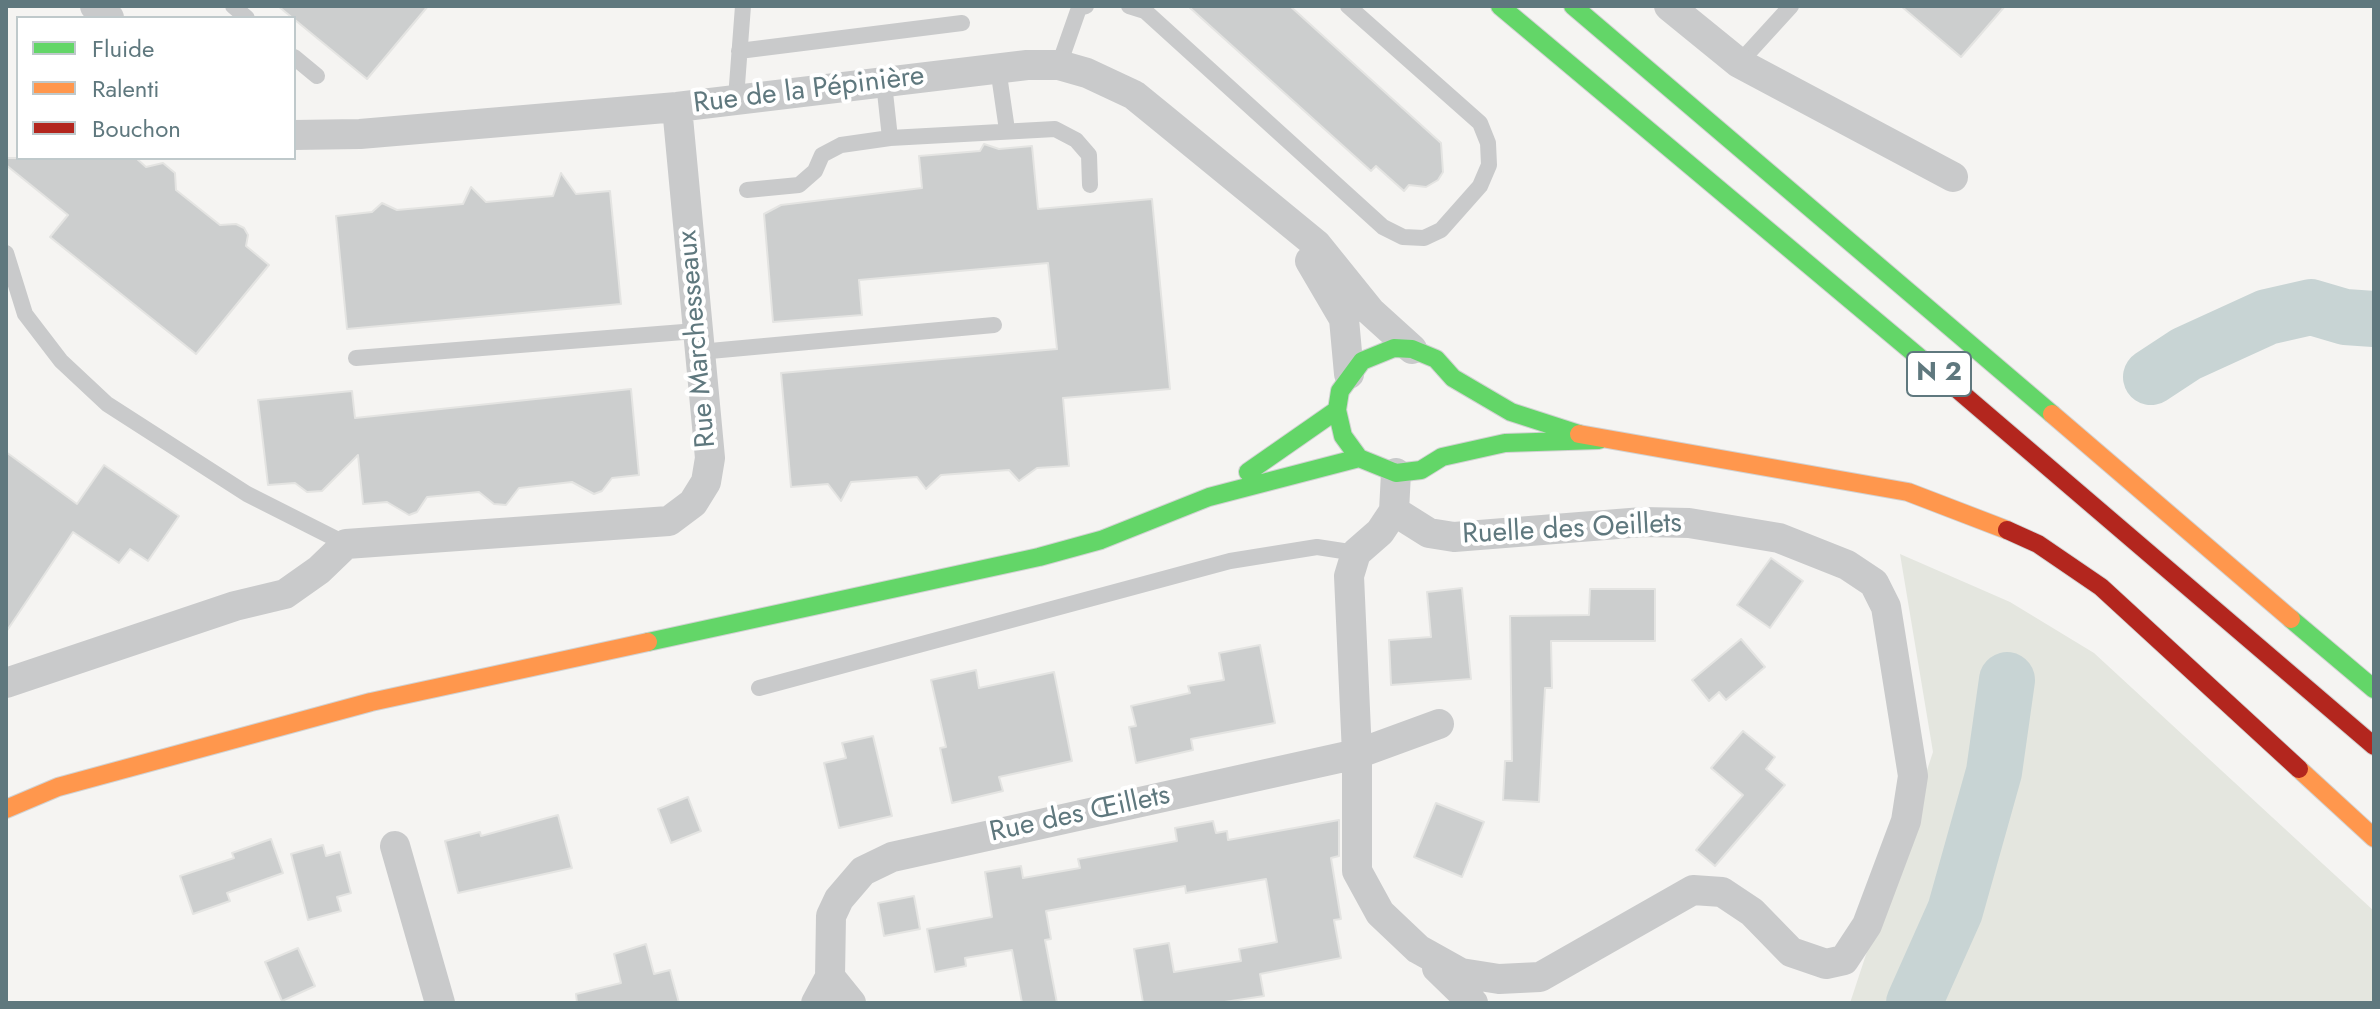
<!DOCTYPE html>
<html>
<head>
<meta charset="utf-8">
<style>
	body { margin:0 }
	#map { position:relative; width:2380px; height:1009px; overflow:hidden; background:#f5f4f2; font-family:Jost,sans-serif }
	canvas { display:block }
	.frame { position:absolute; inset:0; border:8px solid #5f787e; pointer-events:none }
	.legend { position:absolute; left:16px; top:16px; width:280px; height:144px; box-sizing:border-box; background:#fff; border:2px solid #bfc9cb; margin:0; padding:10px 14px; list-style:none; font-size:24px; color:#5f787e }
	.legend li { display:flex; align-items:center; gap:16px; height:40px }
	.legend b { width:40px; border:2px solid #bfc9cb }
</style>
</head>
<body>
<div id="map">
<canvas width="2380" height="1009"></canvas>
<div class="frame"></div>
<ul class="legend">
<li><b style="height:10px;background:#63d668"></b>Fluide</li>
<li><b style="height:10px;background:#ff974d"></b>Ralenti</li>
<li><b style="height:10px;background:#b3261e"></b>Bouchon</li>
</ul>
</div>
<script>
const c = document.querySelector('canvas').getContext('2d');
c.lineJoin = 'round';
function fillPath(path, color) { c.fillStyle = color; c.fill(path, 'evenodd'); }
const poly = rows => new Path2D(rows.map(r => 'M' + r).join(''));
function strokePath(path, color, width, dash) { c.strokeStyle = color; c.lineWidth = width; c.lineCap = dash ? 'butt' : 'round'; c.setLineDash(dash || []); c.stroke(path); }
function label(font, color, halo, rows, align = 'center') {
  c.font = font + ' Jost,sans-serif'; c.lineWidth = 8; c.setLineDash([]); c.textBaseline = 'middle'; c.strokeStyle = halo; c.fillStyle = color; for (const [text, x, y, turn = 0] of rows) {
    c.save(); c.translate(x, y); c.rotate((+turn || 0) * Math.PI / 180); c.textAlign = isNaN(turn) ? turn : align; if (halo) c.strokeText(text, 0, 0); c.fillText(text, 0, 0); c.restore();
  }
}
const green = poly([
	[1900,554,2010,602,2094,653,2374,911,2374,1003,1850,1003,1933,752]
]);
const river = poly([
	[2151,377,2186,354,2267,317,2311,307,2345,317,2374,319],
	[1914,1003,1955,911,1994,772,2007,680]
]);
const building = poly([
	[278,6,428,6,367,79,278,6],
	[1188,6,1290,6,1441,143,1443,172,1438,180,1426,187,1409,185,1404,191,1376,166,1371,171,1188,6],
	[1901,6,2005,6,1961,57,1901,6],
	[984,144,999,149,1032,146,1038,209,1152,199,1170,389,1063,398,1069,466,1037,468,1019,481,1009,470,941,475,926,489,917,477,851,482,841,501,828,484,791,487,781,373,1057,349,1048,263,859,280,862,315,773,322,764,214,781,205,922,188,919,156,980,151,984,144],
	[6,158,136,158,146,167,163,163,175,173,176,190,220,225,236,224,244,228,248,235,246,246,269,265,196,354,50,237,68,215,6,165,6,158],
	[561,173,576,194,610,191,621,304,347,329,336,216,372,212,382,203,397,210,463,204,471,187,486,202,553,196,561,173],
	[631,389,639,475,612,478,602,491,594,494,572,482,519,488,506,505,494,504,479,492,427,497,417,512,409,515,387,502,363,504,358,455,322,491,307,492,295,483,268,485,258,400,352,391,355,418,631,389],
	[6,452,77,504,104,465,179,516,148,561,130,549,119,563,73,532,6,632,6,452],
	[1771,558,1803,581,1770,628,1737,605,1771,558],
	[1462,588,1471,679,1391,685,1389,640,1431,637,1427,592,1462,588],
	[1590,589,1655,589,1655,641,1551,641,1552,688,1545,688,1539,802,1503,800,1505,761,1512,761,1510,616,1589,615,1590,589],
	[1741,639,1765,667,1726,700,1719,692,1709,701,1692,680,1741,639],
	[1260,645,1275,723,1191,739,1193,750,1136,763,1129,727,1136,726,1131,706,1190,693,1188,686,1224,680,1219,653,1260,645],
	[976,670,979,688,1054,672,1072,761,999,777,1003,791,952,803,940,748,946,747,931,680,976,670],
	[1743,731,1775,757,1766,769,1785,785,1715,866,1696,850,1743,795,1711,768,1743,731],
	[873,736,892,816,839,828,824,763,846,758,842,743,873,736],
	[688,797,701,831,671,843,658,809,688,797],
	[1436,803,1484,822,1462,877,1414,857,1436,803],
	[558,815,572,868,458,893,445,841,480,832,481,836,558,815],
	[1339,820,1339,856,1331,858,1341,919,1334,920,1341,958,1260,974,1264,996,1218,1003,1143,1003,1134,949,1169,943,1174,972,1241,961,1239,949,1277,942,1266,879,1186,893,1185,886,1046,911,1051,939,1045,940,1057,1003,1022,1003,1012,950,965,958,966,966,935,972,927,929,992,917,985,872,1021,866,1023,878,1080,868,1078,859,1177,841,1175,828,1213,821,1216,833,1227,831,1228,840,1339,820],
	[271,839,283,873,227,893,230,901,193,914,180,876,234,858,232,853,271,839],
	[323,845,326,856,340,852,351,893,337,897,341,911,308,920,291,854,323,845],
	[914,896,920,929,884,936,878,903,914,896],
	[646,944,654,974,670,970,679,1003,577,1003,576,994,621,983,614,954,646,944],
	[298,948,315,986,282,1001,265,962,298,948]
]);
const lane = poly([
	[233,6,247,18],
	[1129,6,1145,11,1383,227,1403,237,1424,238,1441,230,1480,186,1489,165,1488,143,1480,123,1348,6],
	[739,51,962,23],
	[294,57,317,76],
	[1739,63,1791,6],
	[1059,65,1079,8,1086,6],
	[998,68,1007,130],
	[884,83,890,138],
	[736,98,743,6],
	[747,190,799,185,815,171,822,155,841,145,890,138,1055,129,1076,140,1089,155,1090,185],
	[6,253,25,314,61,361,107,404,247,494,346,544],
	[699,352,994,325],
	[356,358,696,331],
	[759,688,1230,561,1317,547,1356,553]
]);
const street = poly([
	[95,6,109,18],
	[1669,6,1739,63,1953,177],
	[294,135,360,134,677,107,1027,65,1059,65,1087,73,1134,95,1161,117,1316,244,1370,311,1412,349],
	[1310,261,1344,319,1349,374],
	[1394,511,1429,533,1454,537,1643,522,1689,523,1779,538,1847,565,1874,583,1886,607,1913,776,1906,821,1867,925,1844,960,1826,964,1791,952,1752,912,1722,892,1693,890,1540,977,1499,979,1461,973,1418,949,1380,913,1357,871,1357,754,1349,576,1356,553,1380,532,1394,511,1396,473],
	[6,683,235,606,285,594,319,570,346,544,669,521,693,503,706,482,710,458,677,107],
	[395,846,440,1003],
	[1437,968,1473,1003],
	[830,977,851,1003],
	[816,1003,830,977,831,916,839,899,863,871,892,857,1357,754,1439,724]
]);
const fast = poly([
	[1500,6,1951,384],
	[1573,6,2052,414],
	[1579,434,1511,412,1453,378,1436,359,1412,349,1394,348,1362,361,1340,391,1337,410,1343,436,1359,458,1396,473,1421,470,1442,457,1505,443,1599,440],
	[1248,472,1337,410],
	[2291,619,2374,689],
	[648,642,1039,557,1101,540,1209,497,1359,458]
]);
const slow = poly([
	[2052,414,2291,619],
	[1579,434,1908,492,2007,530],
	[2299,769,2374,838],
	[6,809,58,787,371,702,648,642]
]);
const jam = poly([
	[1951,384,2374,746],
	[2007,530,2038,544,2101,587,2299,769]
]);
const shields = [
	[1939,374,64]
];
const shieldNames = [
	["N 2",1939,374]
];
const streetNames = [
	["Rue de la Pépinière",809,91,-7],
	["Rue Marchesseaux",698,339,-95],
	["Ruelle des Oeillets",1572,530,-3],
	["Rue des Œillets",1080,815,-12]
];
fillPath(green, '#e4e6df');
strokePath(river, '#c8d4d4', 56);
fillPath(building, '#cccece');
strokePath(building, '#e4e4e2', 2);
strokePath(fast, '#d1d2d2', 20);
strokePath(slow, '#d1d2d2', 20);
strokePath(jam, '#d1d2d2', 20);
strokePath(lane, '#c9cacb', 16);
strokePath(street, '#c9cacb', 30);
strokePath(fast, '#63d668', 18);
strokePath(slow, '#ff974d', 18);
strokePath(jam, '#b3261e', 18);
for (const [x, y, w] of shields) { const box = new Path2D(); box.roundRect(x - w / 2, y - 22, w, 44, 6); c.fillStyle = '#fff'; c.fill(box); strokePath(box, '#5f787e', 2); }
label('bold 26px', '#5f787e', null, shieldNames);
label('28px', '#5f787e', '#fff', streetNames);
</script>
</body>
</html>
